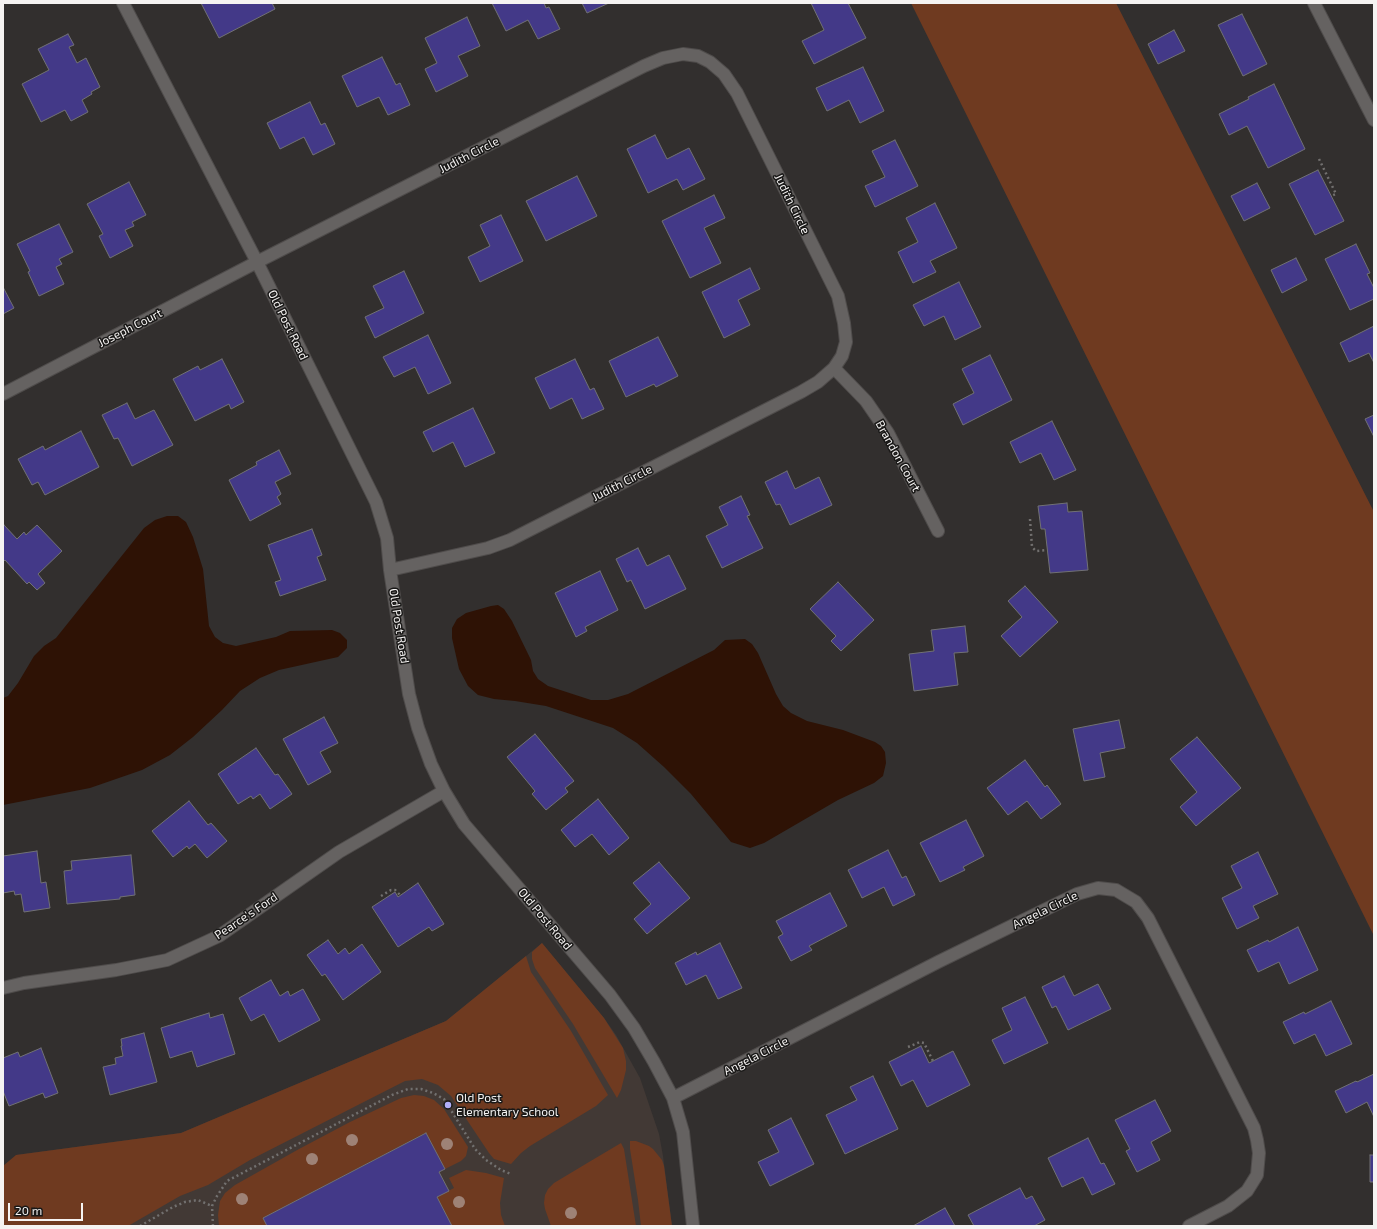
<!DOCTYPE html>
<html>
<head>
<meta charset="utf-8">
<style>
	body { margin:0 }
	#map { position:relative; width:1377px; height:1229px; overflow:hidden; background:#322f2e; font-family:"Exo 2",sans-serif }
	canvas { display:block }
	.frame { position:absolute; inset:0; border:4px solid #f5f3f2; pointer-events:none }
	.scale { position:absolute; left:8px; top:1203px; width:75px; height:18px; box-sizing:border-box; border:2px solid #f5f3f2; border-top:0; padding-left:5px; font-size:12px; line-height:14px; white-space:nowrap; color:#f5f3f2; -webkit-text-stroke:3px #191817; paint-order:stroke }
</style>
</head>
<body>
<div id="map">
<canvas width="1377" height="1229"></canvas>
<div class="frame"></div>
<div class="scale">20 m</div>
</div>
<script>
const c = document.querySelector('canvas').getContext('2d');
c.lineJoin = 'round';
function fillPath(path, color) { c.fillStyle = color; c.fill(path, 'evenodd'); }
const poly = rows => new Path2D(rows.map(r => 'M' + r).join(''));
function strokePath(path, color, width, dash) { c.strokeStyle = color; c.lineWidth = width; c.lineCap = dash ? 'butt' : 'round'; c.setLineDash(dash || []); c.stroke(path); }
function label(font, color, halo, rows, align = 'center') {
  c.font = font + ' "Exo 2",sans-serif'; c.lineWidth = 3; c.setLineDash([]); c.textBaseline = 'middle'; c.strokeStyle = halo; c.fillStyle = color; for (const [text, x, y, turn = 0] of rows) {
    c.save(); c.translate(x, y); c.rotate((+turn || 0) * Math.PI / 180); c.textAlign = isNaN(turn) ? turn : align; if (halo) c.strokeText(text, 0, 0); c.fillText(text, 0, 0); c.restore();
  }
}
const built = poly([
	[542,943,604,1018,616,1035,640,1078,659,1134,663,1156,672,1226,53,1226,16,1155,181,1133,446,1021]
]);
const green = poly([
	[911,3,1116,3,1374,512,1374,936],
	[542,943,604,1018,623,1048,626,1061,626,1070,621,1090,617,1098,573,1024,535,968,532,959,532,952],
	[526,956,531,972,571,1031,608,1095,596,1106,530,1146,521,1153,511,1164,494,1159,489,1153,451,1096,438,1085,422,1079,405,1081,250,1160,208,1185,180,1196,128,1226,3,1226,3,1166,16,1155,181,1133,446,1021],
	[414,1095,424,1096,434,1100,444,1109,468,1147,466,1156,461,1161,445,1169,425,1133,263,1218,267,1226,219,1226,218,1215,220,1201,225,1193,235,1185,299,1149,350,1122,401,1098],
	[630,1141,636,1141,649,1146,653,1149,662,1160,664,1166,672,1226,641,1226,638,1200,630,1149],
	[621,1143,624,1149,636,1226,551,1226,545,1209,544,1203,545,1195,548,1189,554,1183,589,1162],
	[466,1170,486,1173,504,1178,500,1203,501,1215,505,1226,452,1226,437,1197,454,1188,449,1178]
]);
const water = poly([
	[167,516,178,516,186,522,193,537,203,569,209,626,215,637,223,643,236,646,276,637,290,631,332,630,340,633,347,640,347,648,338,657,279,670,260,678,240,691,222,710,193,737,170,755,142,770,90,788,3,805,3,698,8,696,18,683,34,656,44,646,56,638,144,528,155,520],
	[498,605,504,609,512,621,531,660,533,671,538,679,548,686,591,700,608,700,628,694,714,650,725,640,745,639,752,644,758,653,776,694,783,706,791,713,807,721,843,730,875,742,881,746,885,752,886,763,883,776,874,783,838,800,764,843,750,848,731,842,691,794,664,767,637,743,613,728,546,706,515,701,494,699,478,695,468,686,459,669,452,638,452,628,457,619,466,613,491,606]
]);
const building = poly([
	[201,3,272,3,275,9,219,38,201,3],
	[492,3,544,3,546,8,549,7,560,29,538,39,528,20,506,31,492,3],
	[582,3,609,3,587,13,582,3],
	[811,3,848,3,866,38,814,64,802,41,824,30,811,3],
	[1242,14,1267,64,1243,76,1218,25,1242,14],
	[467,17,480,46,458,56,468,76,436,92,425,69,437,63,425,38,467,17],
	[1174,30,1185,51,1158,64,1148,44,1174,30],
	[68,34,74,45,69,47,77,63,86,58,100,87,91,92,92,94,82,100,88,112,71,121,65,110,41,122,22,84,49,70,38,49,68,34],
	[382,57,396,85,400,83,410,105,388,115,379,97,357,107,342,76,382,57],
	[863,67,884,111,860,123,849,100,827,111,816,88,863,67],
	[1274,84,1305,149,1268,168,1247,126,1229,135,1219,114,1249,99,1248,97,1274,84],
	[310,102,321,125,325,123,335,144,313,155,304,137,280,149,267,123,310,102],
	[655,135,667,159,689,148,705,179,683,190,677,179,648,193,627,149,655,135],
	[895,140,918,186,875,207,865,186,885,177,872,151,895,140],
	[1318,170,1344,221,1315,235,1289,184,1318,170],
	[577,176,597,216,546,241,526,201,577,176],
	[129,182,146,215,132,222,134,226,125,230,133,246,110,258,99,236,103,234,87,204,129,182],
	[1257,183,1270,208,1244,221,1231,196,1257,183],
	[714,195,725,218,704,228,721,263,690,278,662,221,714,195],
	[935,203,957,248,930,261,936,272,913,283,898,252,918,242,906,218,935,203],
	[501,215,523,261,480,282,468,257,490,246,480,225,501,215],
	[59,224,73,252,59,259,62,264,56,267,64,284,39,296,28,272,30,271,17,244,59,224],
	[1356,244,1370,273,1367,274,1374,288,1374,299,1350,310,1325,259,1356,244],
	[1296,258,1307,280,1282,293,1271,270,1296,258],
	[750,268,760,289,738,300,750,325,724,338,702,292,750,268],
	[404,271,424,313,375,338,365,317,384,308,373,286,404,271],
	[959,282,981,327,955,340,944,316,924,326,913,305,959,282],
	[3,287,14,308,3,314,3,287],
	[1374,326,1374,363,1369,353,1349,362,1340,343,1374,326],
	[428,335,451,383,428,394,415,367,394,377,383,357,428,335],
	[658,337,678,376,656,387,654,384,626,397,609,361,658,337],
	[990,355,1012,400,963,425,953,404,974,393,962,369,990,355],
	[222,359,244,402,231,409,229,404,195,421,173,379,198,366,200,370,222,359],
	[575,359,590,390,594,388,604,409,582,419,572,398,550,409,535,378,575,359],
	[127,403,135,419,154,410,173,445,132,466,118,438,114,439,102,415,127,403],
	[473,408,495,453,465,467,453,442,433,452,423,432,473,408],
	[1374,415,1374,437,1365,419,1374,415],
	[1052,421,1076,470,1054,480,1041,453,1020,463,1010,442,1052,421],
	[81,431,99,467,45,495,38,482,32,485,18,459,43,446,45,450,81,431],
	[279,450,291,474,275,482,281,494,277,497,281,504,250,521,229,480,257,465,256,462,279,450],
	[787,471,795,489,819,477,832,505,790,525,780,504,776,505,765,482,787,471],
	[741,496,750,515,747,516,763,548,722,568,706,536,728,525,719,507,741,496],
	[1067,503,1068,512,1082,511,1088,570,1050,573,1045,529,1041,529,1038,506,1067,503],
	[4,525,17,539,24,532,26,535,37,525,62,551,38,574,45,583,37,590,29,582,27,584,5,560,3,562,3,526,4,525],
	[312,529,322,555,317,557,326,580,280,596,275,582,281,580,268,545,312,529],
	[638,548,647,566,669,555,686,589,645,609,631,580,627,582,616,559,638,548],
	[600,571,618,610,585,627,587,631,576,637,555,593,600,571],
	[838,582,874,620,841,651,831,641,836,636,810,609,838,582],
	[1025,586,1058,622,1020,657,1001,636,1022,617,1008,601,1025,586],
	[965,626,968,652,954,653,958,685,914,691,909,654,934,651,931,630,965,626],
	[324,717,338,743,320,752,331,772,308,785,283,739,324,717],
	[1119,720,1125,748,1100,753,1105,777,1084,781,1073,729,1119,720],
	[535,734,574,781,565,788,568,792,546,810,532,794,535,791,507,757,535,734],
	[1197,737,1241,788,1196,826,1180,807,1197,792,1170,759,1197,737],
	[256,748,275,775,278,774,292,794,270,809,260,794,253,799,251,796,238,804,218,774,256,748],
	[1025,760,1045,787,1047,785,1061,804,1041,819,1027,801,1008,815,987,788,1025,760],
	[598,799,629,838,609,855,592,834,575,847,561,830,598,799],
	[189,801,208,825,211,823,227,841,207,858,195,844,189,849,187,846,173,857,152,831,189,801],
	[966,820,984,856,963,867,965,870,940,882,920,843,966,820],
	[888,850,902,878,906,876,915,895,893,906,884,887,862,898,848,870,888,850],
	[37,851,41,883,46,882,50,908,24,912,21,894,15,895,14,891,3,893,3,856,37,851],
	[1258,852,1278,894,1253,906,1259,918,1237,929,1222,898,1242,888,1231,866,1258,852],
	[131,855,135,895,120,897,120,899,67,904,64,871,72,870,71,861,131,855],
	[659,862,690,898,647,934,634,919,651,904,633,883,659,862],
	[418,883,444,924,432,931,429,927,398,947,372,907,395,892,398,897,418,883],
	[830,893,847,926,809,946,812,950,791,961,778,937,783,934,776,921,830,893],
	[1298,927,1318,970,1289,984,1279,962,1258,972,1247,950,1268,940,1269,942,1298,927],
	[328,940,338,954,345,948,349,954,362,944,381,972,343,1000,325,974,322,976,307,955,328,940],
	[720,943,742,988,718,999,706,975,686,985,675,963,696,952,697,955,720,943],
	[1064,976,1074,996,1098,984,1111,1009,1068,1030,1056,1006,1052,1008,1042,987,1064,976],
	[271,980,280,996,288,991,290,996,303,989,320,1020,279,1042,264,1014,251,1021,239,998,271,980],
	[1025,997,1048,1043,1004,1064,992,1040,1012,1030,1002,1008,1025,997],
	[1331,1001,1352,1044,1326,1056,1315,1034,1294,1044,1283,1022,1304,1012,1305,1014,1331,1001],
	[209,1013,210,1018,223,1014,235,1054,197,1067,192,1051,170,1058,161,1028,209,1013],
	[144,1033,157,1082,110,1095,103,1067,116,1064,115,1058,123,1056,121,1046,122,1046,121,1039,144,1033],
	[921,1046,929,1063,953,1051,970,1085,927,1107,913,1080,901,1086,889,1062,921,1046],
	[41,1048,58,1093,45,1098,43,1093,9,1106,3,1091,3,1058,18,1052,20,1057,41,1048],
	[1374,1074,1374,1117,1367,1102,1346,1113,1335,1091,1356,1081,1357,1082,1374,1074],
	[873,1076,898,1129,845,1154,826,1115,857,1100,850,1087,873,1076],
	[1155,1100,1171,1131,1151,1142,1160,1160,1137,1172,1126,1151,1130,1149,1115,1120,1155,1100],
	[791,1118,814,1164,770,1186,758,1162,779,1152,768,1130,791,1118],
	[426,1133,445,1169,439,1172,449,1191,437,1197,452,1226,267,1226,263,1218,426,1133],
	[1088,1138,1101,1164,1104,1163,1115,1184,1092,1195,1083,1177,1062,1187,1048,1158,1088,1138],
	[1370,1155,1374,1155,1374,1182,1370,1182,1370,1155],
	[1020,1188,1026,1199,1032,1196,1045,1220,1034,1226,974,1226,968,1215,1020,1188],
	[945,1208,955,1226,913,1226,945,1208]
]);
const path = poly([
	[1319,159,1336,194,1331,196],
	[1030,519,1032,547,1036,551,1047,550],
	[381,896,391,890,395,890,400,895],
	[908,1047,920,1042,924,1043,933,1061],
	[140,1226,173,1207,185,1202,198,1200,212,1206],
	[213,1226,212,1206,217,1196,227,1181,392,1095,408,1089,421,1089,433,1093,444,1099,475,1149,486,1160,501,1170,511,1174]
]);
const street = poly([
	[123,3,257,262,376,502,387,538,390,570,409,694,418,728,431,764,444,791,464,824,610,995,634,1028,654,1062,673,1098,683,1132,693,1226],
	[1314,3,1374,120],
	[834,368,866,401,888,433,938,531],
	[3,394,257,262,644,66,663,58,683,54,698,56,710,62,724,74,737,93,838,296,844,323,846,342,842,356,834,368,818,382,801,392,510,540,488,548,390,570],
	[3,988,24,983,116,970,167,960,219,936,339,852,444,791],
	[673,1098,938,962,1077,894,1098,888,1116,890,1136,902,1148,918,1254,1128,1257,1140,1259,1153,1257,1175,1247,1191,1228,1206,1189,1226]
]);
const trees = [
	[352,1140],
	[447,1144],
	[312,1159],
	[242,1199],
	[459,1202],
	[571,1213]
];
const markers = [
	[448,1105,4,"#b0aefa"]
];
const streetNames = [
	["Judith Circle",469,155,-27],
	["Judith Circle",792,204,64],
	["Old Post Road",288,325,64],
	["Joseph Court",130,328,-27],
	["Brandon Court",898,456,61],
	["Judith Circle",622,483,-27],
	["Old Post Road",399,626,81],
	["Angela Circle",1045,910,-26],
	["Pearce's Ford",246,916,-34],
	["Old Post Road",545,919,50],
	["Angela Circle",756,1056,-27]
];
const poiNames = [
	["Old Post",456,1098],
	["Elementary School",456,1112]
];
fillPath(built, '#423935');
fillPath(green, '#6f3a20');
fillPath(water, '#2e1205');
fillPath(building, '#433988');
strokePath(building, '#717174', 1);
strokePath(street, '#4f4c4b', 14);
strokePath(path, '#72706f', 2.5, [2, 3]);
strokePath(street, '#656261', 12);
c.fillStyle = '#9e8276';
for (const [x, y] of trees) { c.beginPath(); c.arc(x, y, 6, 0, 2 * Math.PI); c.fill(); }
for (const [x, y, r, color] of markers) { const dot = new Path2D(); dot.arc(x, y, r, 0, 2 * Math.PI); c.fillStyle = color; c.fill(dot); strokePath(dot, '#191817', 1.5); }
label('12px', '#f5f3f2', '#191817', streetNames);
label('12px', '#f5f3f2', '#191817', poiNames, 'left');
</script>
</body>
</html>
